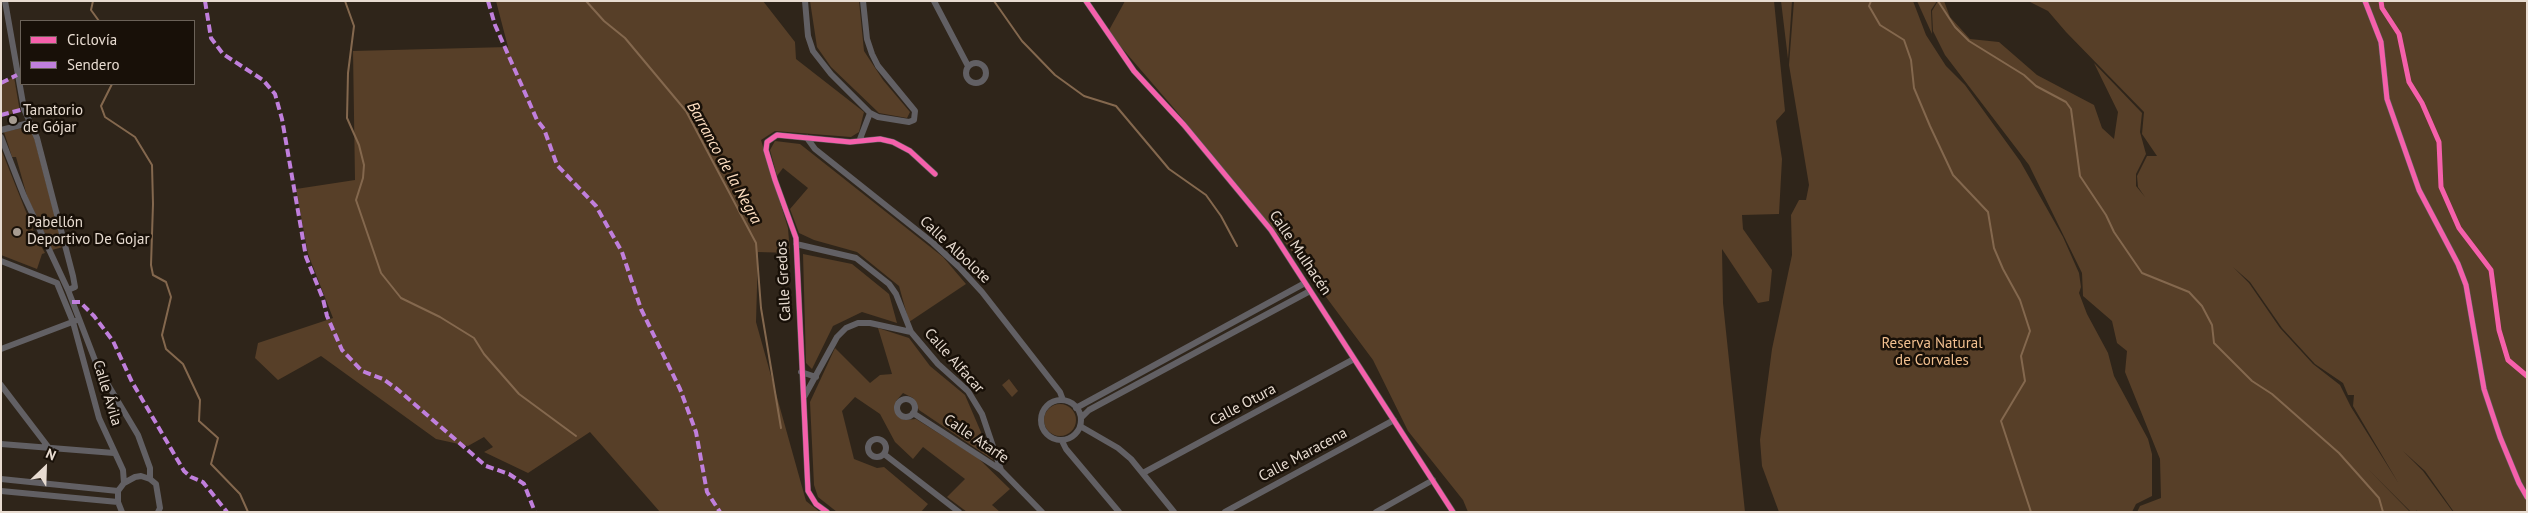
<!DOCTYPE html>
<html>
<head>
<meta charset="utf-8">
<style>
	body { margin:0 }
	#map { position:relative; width:2528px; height:513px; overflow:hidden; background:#2f251a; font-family:"PT Sans",sans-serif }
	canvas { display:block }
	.frame { position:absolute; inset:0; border:2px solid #e8dcd1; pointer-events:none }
	.legend { position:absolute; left:20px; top:20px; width:175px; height:65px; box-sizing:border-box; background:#181008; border:1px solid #6b6258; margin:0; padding:6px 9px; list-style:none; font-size:15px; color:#e8dcd1 }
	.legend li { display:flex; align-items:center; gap:10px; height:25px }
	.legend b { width:25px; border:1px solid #6b6258 }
	.north { position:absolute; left:20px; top:443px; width:50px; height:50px; -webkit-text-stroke:4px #181008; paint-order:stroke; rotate:24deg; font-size:14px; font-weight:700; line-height:20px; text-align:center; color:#e8dcd1 }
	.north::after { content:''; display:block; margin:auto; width:18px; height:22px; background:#e8dcd1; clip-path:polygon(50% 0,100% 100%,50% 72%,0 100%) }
</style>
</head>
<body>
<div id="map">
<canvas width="2528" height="513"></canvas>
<div class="frame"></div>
<ul class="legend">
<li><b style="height:6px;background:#f560ab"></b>Ciclovía</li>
<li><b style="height:6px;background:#c07fdc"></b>Sendero</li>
</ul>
<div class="north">N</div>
</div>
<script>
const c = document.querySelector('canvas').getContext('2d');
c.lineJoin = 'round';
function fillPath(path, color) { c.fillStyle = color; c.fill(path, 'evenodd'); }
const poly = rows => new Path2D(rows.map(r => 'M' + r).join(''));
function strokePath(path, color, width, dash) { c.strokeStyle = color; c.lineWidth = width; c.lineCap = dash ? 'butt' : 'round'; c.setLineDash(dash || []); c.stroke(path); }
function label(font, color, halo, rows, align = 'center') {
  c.font = font + ' "PT Sans",sans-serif'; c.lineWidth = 5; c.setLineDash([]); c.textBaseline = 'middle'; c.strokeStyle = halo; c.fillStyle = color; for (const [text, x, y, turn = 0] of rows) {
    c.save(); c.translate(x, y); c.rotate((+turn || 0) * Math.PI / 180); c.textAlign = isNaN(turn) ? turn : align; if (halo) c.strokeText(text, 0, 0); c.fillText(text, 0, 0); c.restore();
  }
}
const green = poly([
	[496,1,763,1,795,42,796,59,864,112,859,132,851,137,775,131,761,140,788,228,790,253,758,252,756,322,806,501,820,512,660,512,590,432,528,473,484,452,493,447,484,437,468,446,436,439,321,356,278,380,255,358,258,343,333,318,308,254,296,189,355,180,353,51,508,47],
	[810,1,859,1,864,51,883,80,910,112,907,118,879,113,831,67,817,47],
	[1125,1,1774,1,1785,111,1776,121,1782,159,1779,214,1742,215,1743,229,1772,270,1769,301,1758,303,1722,249,1723,303,1745,512,1468,512,1463,500,1408,431,1373,360,1291,250,1172,106,1108,32],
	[1781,1,1792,1,1788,59],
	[1794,1,1913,1,1926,35,1946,66,1965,85,2020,161,2063,237,2079,273,2081,287,2079,293,2087,314,2108,353,2114,376,2148,439,2152,454,2152,496,2136,504,2132,512,1779,512,1762,466,1760,440,1772,349,1792,255,1791,215,1799,200,1806,200,1809,185,1789,65],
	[1917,1,1937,1,1931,10,1932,34],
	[1938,1,1944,1,1950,17,1970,39,1999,42,2037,75,2094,105,2102,128,2114,139,2118,112,2094,63,2142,113,2140,132,2146,154,2136,174,2136,186,2145,197,2138,187,2137,176,2147,156,2157,156,2142,134,2144,112,2066,32,2048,11,2028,1,2527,1,2527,512,2454,512,2425,471,2403,451,2423,471,2453,512,2418,512,2416,510,2417,512,2411,512,2368,469,2410,512,2137,512,2140,506,2161,498,2160,459,2125,372,2127,351,2117,343,2112,321,2083,296,2082,273,2029,165,1945,55,1933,31,1932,11],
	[2233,267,2250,282,2282,328,2315,364,2343,383,2348,395,2354,395,2353,406,2399,484,2351,407,2340,385,2313,364,2280,328,2249,283],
	[14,77,20,112,1,116,1,83],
	[27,127,34,137,63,247,52,250,27,196,16,157,12,157,4,132],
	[775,141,800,144,943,257,966,284,909,322,899,286,857,252,814,240,799,233,790,209,808,188,783,168,777,176,770,150],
	[1,149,36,237,45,253,42,254,37,269,1,255],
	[803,254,852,264,889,294,897,323,862,312,833,326,812,369,806,363],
	[878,328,909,338,930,366,965,395,993,460,919,410,913,398,903,393,896,401,896,414,905,420,916,419,978,458,1010,489,992,505,1000,512,967,512,947,497,965,479,923,447,913,459,895,442,880,414,855,397,842,411,854,459,877,468,884,467,928,504,921,512,837,512,818,497,814,485,810,402,835,348,870,383,880,375,892,374],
	[1009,379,1018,391,1012,397,1002,385],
	'1044 420a16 16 0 1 1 32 0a16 16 0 1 1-32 0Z'
]);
const stream = poly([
	[93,1,91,10,99,21],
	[345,1,354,26,348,73,347,118,359,145,364,165,363,178,356,200,381,273,401,298,440,317,474,338,484,354,519,394,576,436],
	[586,1,604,21,625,38,686,111,756,243,761,308,781,428],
	[994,1,1022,41,1055,75,1084,96,1116,106,1169,169,1206,195,1221,216,1237,246],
	[1871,1,1869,6,1880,25,1904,40,1911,60,1914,88,1930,126,1953,175,1988,212,1994,248,2003,269,2020,300,2030,331,2021,356,2025,381,2001,421,2031,512],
	[1938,1,1955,27,1969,41,2024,75,2036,86,2066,102,2071,109,2080,176,2106,215,2114,232,2142,273,2189,292,2202,306,2212,325,2214,343,2252,381,2272,394,2339,453,2379,498,2383,512],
	[112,84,101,106,105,117,135,137,152,165,153,204,151,265,153,275,166,282,171,297,162,335,166,349,183,364,200,400,199,421,218,438,211,464,240,494,248,512]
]);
const minor = poly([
	[5,1,24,109,37,138,73,276,75,287,68,290],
	[805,1,808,36,813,51,831,74,870,113,878,117,909,122,914,120,915,111,878,66,872,54,867,39,863,1],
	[934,1,968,66],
	[1086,1,1134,71,1184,125,1271,230,1453,512],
	[2365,1,2381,42,2387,99,2419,190,2458,264,2466,285,2484,389,2500,437,2519,483,2527,497],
	'966 73a10 10 0 1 1 20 0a10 10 0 1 1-20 0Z',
	[1,130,29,123],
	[1,137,24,196,68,290,98,368,138,435,150,468,150,479],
	[807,138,815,149,933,243,959,267,982,292,1060,392,1063,400],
	[860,139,870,113],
	[796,244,856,258,889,284,896,294,911,332,938,364,968,391,982,414,1001,470],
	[1,261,57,283],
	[57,283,73,322,99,418,123,470,124,483],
	[1,349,75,321],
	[801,372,816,377],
	[1,385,49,448],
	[804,397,837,337,846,328,858,323,870,323,911,332],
	'897 408a9 9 0 1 1 18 0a9 9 0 1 1-18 0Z',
	'1041 420a20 20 0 1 1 40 0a20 20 0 1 1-40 0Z',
	[1076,408,1305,283],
	[913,413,1001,470,1042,512],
	[1081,418,1089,410,1310,291],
	[1080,426,1118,448,1131,459,1174,512],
	'868 448a9 9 0 1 1 18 0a9 9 0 1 1-18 0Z',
	[1062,441,1066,449,1119,512],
	[1,444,114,453],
	[884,454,959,512],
	[1143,473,1354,359],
	[1,479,118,491],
	[1,491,118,502],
	[122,512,118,502,118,491,124,483,135,477,141,476,150,479,156,484,160,508,158,512],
	[827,512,816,504,808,491,796,238,775,180,766,150,767,142,777,135,850,142,880,139,893,142,910,151,935,174],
	[1225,512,1394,420],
	[1376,512,1433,480]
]);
const quiet = poly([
	[205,1,211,38,223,54,263,80,275,94,282,119,306,257,323,299,327,316,342,350,362,371,383,379,397,389,486,466,509,474,524,484,535,512],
	[488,1,495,25,537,120,544,129,557,165,596,206,622,252,641,309,680,389,696,432,707,492,720,512],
	[1,83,17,75],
	[1,115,24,109],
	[72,302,80,302,94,316,113,341,132,382,184,471,191,477,203,482,227,512]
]);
const cycleway = poly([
	[1086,1,1134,71,1184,125,1271,230,1453,512],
	[2365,1,2381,42,2387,99,2419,190,2458,264,2466,285,2484,389,2500,437,2519,483,2527,497],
	[2381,1,2382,8,2399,34,2409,82,2422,103,2439,142,2441,187,2459,228,2491,270,2499,330,2508,360,2527,376],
	[827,512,816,504,808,491,796,238,775,180,766,150,767,142,777,135,850,142,880,139,893,142,910,151,935,174]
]);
const markers = [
	[13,120,5,"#a79c91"],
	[17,232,5,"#a79c91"]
];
const poiNames = [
	["Tanatorio",23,111],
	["de Gójar",23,128],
	["Pabellón",27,223],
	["Deportivo De Gojar",27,240]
];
const streetNames = [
	["Calle Albolote",955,250,43],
	["Calle Mulhacén",1300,253,56],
	["Calle Gredos",784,281,-93],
	["Calle Alfacar",954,361,48],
	["Calle Ávila",107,393,73],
	["Calle Otura",1243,405,-28],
	["Calle Atarfe",976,439,34],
	["Calle Maracena",1303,455,-28]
];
const parkNames = [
	["Reserva Natural",1932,344],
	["de Corvales",1932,361]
];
const waterNames = [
	["Barranco de la Negra",724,163,61]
];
fillPath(green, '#573f28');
strokePath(stream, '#84684e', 2);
strokePath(minor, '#626064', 6);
strokePath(quiet, '#c07fdc', 4, [8, 4]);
strokePath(cycleway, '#f560ab', 5);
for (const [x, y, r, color] of markers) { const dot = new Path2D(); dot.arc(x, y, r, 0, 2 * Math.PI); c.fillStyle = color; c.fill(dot); strokePath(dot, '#181008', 2); }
label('15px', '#e8dcd1', '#181008', poiNames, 'left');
label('15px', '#e8dcd1', '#181008', streetNames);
label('15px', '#f2c090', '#181008', parkNames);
label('italic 16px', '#fddec1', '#181008', waterNames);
</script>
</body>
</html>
